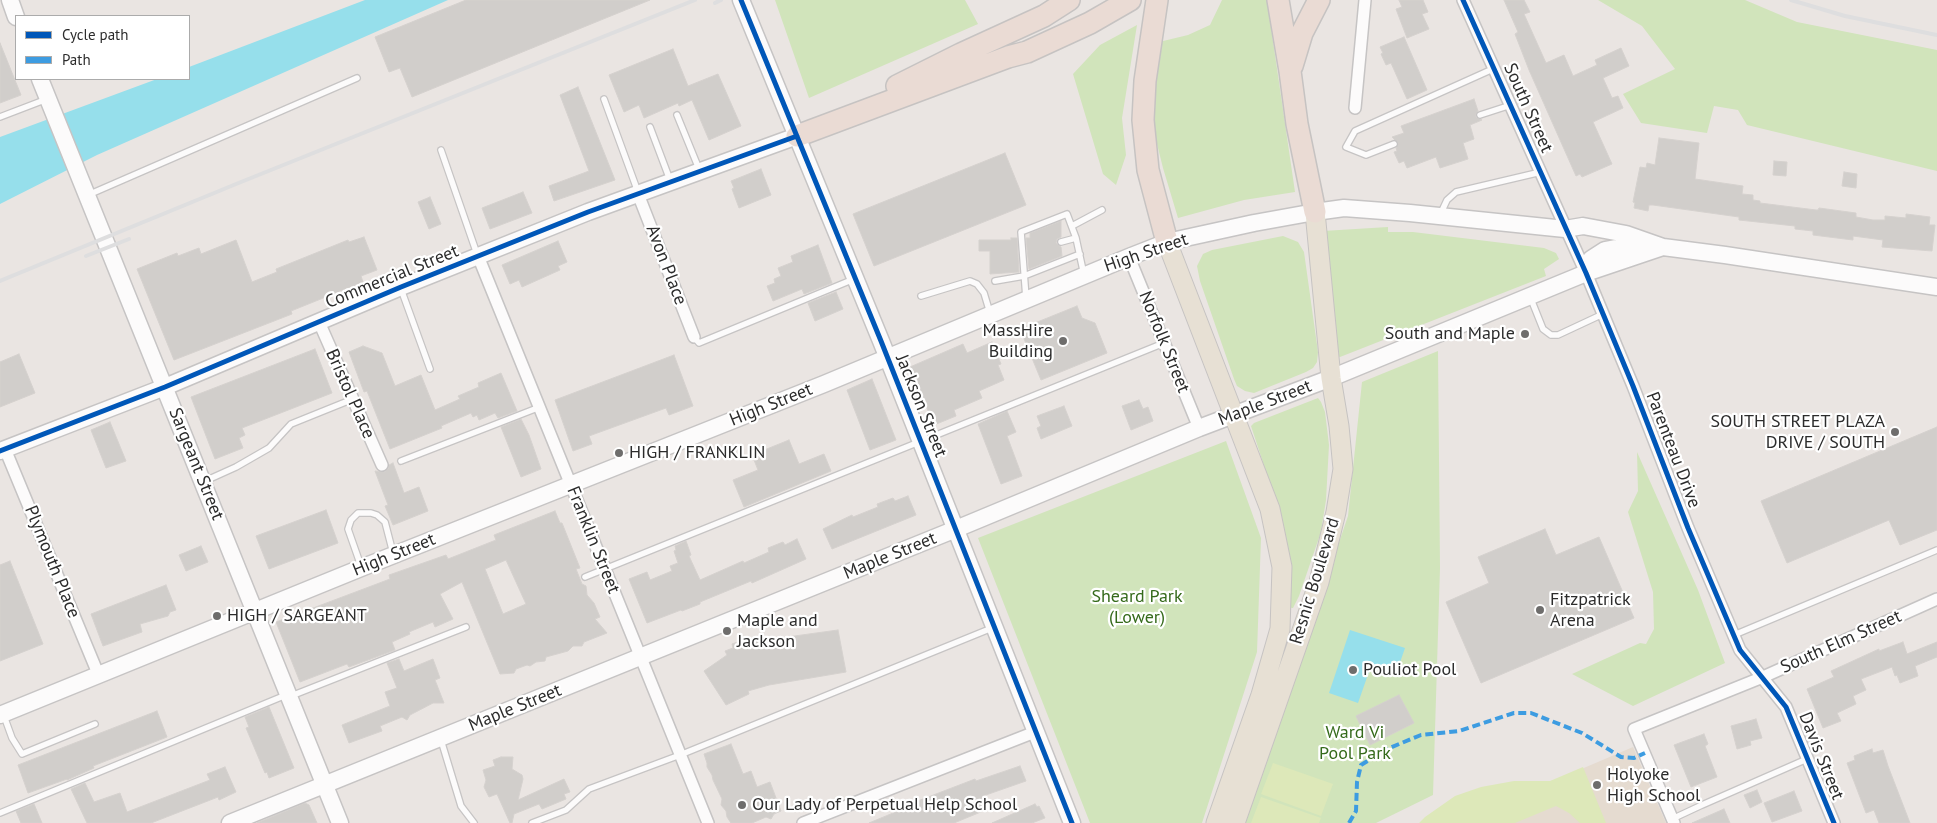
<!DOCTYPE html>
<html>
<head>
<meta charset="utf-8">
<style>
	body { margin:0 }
	#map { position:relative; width:1937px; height:823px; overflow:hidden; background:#eae5e2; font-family:"PT Sans",sans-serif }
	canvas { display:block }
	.legend { position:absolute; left:15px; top:15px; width:175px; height:65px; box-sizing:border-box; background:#fff; border:1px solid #ababab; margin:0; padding:6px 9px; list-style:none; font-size:15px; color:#2c2c2c }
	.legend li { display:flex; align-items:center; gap:10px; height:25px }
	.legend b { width:25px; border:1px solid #ababab }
</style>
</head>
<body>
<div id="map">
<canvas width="1937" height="823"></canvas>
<ul class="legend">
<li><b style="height:6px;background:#0057b8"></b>Cycle path</li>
<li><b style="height:6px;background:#3d9ce1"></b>Path</li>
</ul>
</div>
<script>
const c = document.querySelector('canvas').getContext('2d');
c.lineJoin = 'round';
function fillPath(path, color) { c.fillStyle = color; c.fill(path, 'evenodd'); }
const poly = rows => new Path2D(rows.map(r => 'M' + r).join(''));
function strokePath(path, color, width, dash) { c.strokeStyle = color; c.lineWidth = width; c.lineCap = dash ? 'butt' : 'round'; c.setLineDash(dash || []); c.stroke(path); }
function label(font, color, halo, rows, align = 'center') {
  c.font = font + ' "PT Sans",sans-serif'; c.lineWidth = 4.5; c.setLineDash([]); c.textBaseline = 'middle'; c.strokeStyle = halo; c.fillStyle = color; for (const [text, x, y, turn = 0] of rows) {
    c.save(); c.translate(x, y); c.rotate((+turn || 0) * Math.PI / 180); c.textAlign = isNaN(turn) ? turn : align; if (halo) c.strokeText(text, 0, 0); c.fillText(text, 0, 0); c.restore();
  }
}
const education = poly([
	[1633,747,1666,823,1455,823]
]);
const green = poly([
	[775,0,965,0,978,24,809,98],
	[1222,0,1267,0,1295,192,1244,200,1178,218,1163,168,1155,136,1153,113,1159,42,1188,35,1210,25],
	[1598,0,1745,0,1797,22,1937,50,1937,171,1747,125,1738,110,1714,106,1707,133,1641,123,1623,94,1675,69,1642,26],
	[1137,25,1122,118,1126,155,1116,185,1103,174,1073,74,1100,45],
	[1388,227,1388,232,1413,232,1544,248,1556,253,1559,259,1544,269,1546,276,1340,357,1337,356,1323,231],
	[1283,236,1298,242,1304,252,1318,352,1317,362,1313,368,1306,372,1254,393,1245,391,1237,386,1234,379,1200,281,1197,266,1203,254,1212,250],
	[1438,351,1440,568,1433,795,1376,823,1244,823,1348,516,1362,382],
	[1318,398,1321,402,1325,412,1329,445,1326,500,1321,532,1299,596,1293,608,1292,608,1289,607,1273,493,1251,426,1254,423],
	[1226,441,1261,538,1257,652,1202,823,1090,823,978,538],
	[1637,452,1698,590,1725,663,1633,706,1572,674,1640,643,1646,644,1654,629,1653,592,1628,512,1638,491]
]);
const pitch = poly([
	[1273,763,1333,784,1321,816,1261,794],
	[1583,767,1606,823,1580,823,1569,813,1556,806,1515,823,1419,823,1425,817,1455,796,1481,787,1514,781,1550,781],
	[1261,797,1321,818,1319,823,1251,823]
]);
const water = poly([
	[365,0,448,0,97,155,0,204,0,137,157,79,189,79,189,67],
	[1350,630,1405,648,1396,674,1371,666,1358,703,1329,693]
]);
const building = poly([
	[466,0,650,0,412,97,400,68,389,72,375,37,466,0],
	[1399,0,1423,0,1428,12,1422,14,1429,29,1407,38,1396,9,1402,7,1399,0],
	[1504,0,1524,0,1530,12,1524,14,1546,63,1564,55,1573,76,1597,65,1595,60,1621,48,1629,66,1603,78,1612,98,1618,96,1623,108,1593,122,1612,164,1582,177,1580,174,1576,176,1529,70,1515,34,1518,32,1504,0],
	[1404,37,1427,90,1407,99,1391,63,1386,65,1381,54,1383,53,1380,47,1404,37],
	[0,43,21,95,0,103,0,43],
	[673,49,688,86,718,74,741,126,709,140,692,100,679,106,678,103,644,118,639,105,624,112,609,75,673,49],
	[578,87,615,180,554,201,549,186,589,171,560,95,578,87],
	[1474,99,1478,111,1476,114,1476,117,1482,120,1470,125,1474,139,1463,143,1468,159,1440,168,1436,157,1407,168,1404,161,1399,163,1394,152,1397,151,1396,148,1398,143,1392,137,1404,133,1401,126,1474,99],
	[1659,138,1699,143,1695,179,1743,186,1742,194,1753,195,1753,200,1760,201,1760,203,1816,210,1818,210,1819,208,1856,213,1856,217,1873,220,1885,220,1885,216,1906,218,1906,214,1930,217,1929,225,1935,225,1932,251,1882,247,1883,240,1853,236,1853,240,1813,235,1813,231,1795,229,1795,226,1739,220,1739,217,1653,205,1649,205,1648,211,1634,208,1635,203,1633,202,1640,167,1646,168,1647,163,1655,165,1659,138],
	[1005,153,1026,205,874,266,853,214,1005,153],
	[1774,161,1787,162,1786,176,1773,175,1774,161],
	[761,169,771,195,739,208,732,189,734,188,731,181,761,169],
	[1844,172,1857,174,1856,188,1842,186,1844,172],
	[523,192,532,213,490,229,482,208,523,192],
	[430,197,441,224,429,229,418,202,430,197],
	[1061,221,1061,237,1057,239,1056,243,1061,247,1062,256,1029,269,1026,238,1030,238,1030,233,1061,221],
	[364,237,377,270,361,276,363,282,291,311,292,314,174,360,137,269,177,253,178,256,199,248,201,254,236,240,252,282,277,272,276,269,348,240,349,242,364,237],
	[1011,238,1017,238,1019,272,990,274,990,251,979,251,979,240,1011,240,1011,238],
	[558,241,567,262,558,266,560,270,522,287,519,280,510,284,502,265,558,241],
	[818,245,832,283,804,294,802,289,773,301,767,286,775,283,774,279,781,276,778,268,793,262,791,256,818,245],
	[836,292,843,309,815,321,808,303,836,292],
	[1077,306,1082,318,1095,323,1107,353,1041,380,1020,329,1077,306],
	[992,342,1001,364,998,365,1004,380,979,391,982,398,954,410,956,416,934,425,910,367,963,344,967,353,992,342],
	[363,346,382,353,395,386,421,375,435,410,460,399,458,396,479,387,478,383,501,373,517,411,498,418,495,413,479,420,477,415,473,417,471,413,441,426,442,428,390,449,367,391,364,392,349,352,363,346],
	[315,349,332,393,242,428,245,435,239,438,243,448,215,459,191,397,315,349],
	[19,354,35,393,0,407,0,362,19,354],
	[674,355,693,406,669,415,666,408,589,436,592,444,573,451,555,400,674,355],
	[872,379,896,440,870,450,847,390,872,379],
	[1139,400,1143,409,1148,407,1153,421,1131,430,1122,406,1139,400],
	[1064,406,1072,426,1041,439,1037,428,1041,426,1037,416,1064,406],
	[1007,411,1016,432,1007,436,1022,476,1001,484,978,424,1007,411],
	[521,419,529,435,541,469,521,477,501,427,521,419],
	[110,422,126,461,106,468,91,430,110,422],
	[1937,427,1937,530,1900,545,1889,520,1787,563,1761,501,1937,427],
	[789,440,799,464,824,454,831,471,744,507,733,480,758,470,752,455,789,440],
	[393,463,404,493,419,487,428,511,393,525,385,506,388,505,375,471,385,472,388,469,389,465,393,463],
	[908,496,916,515,832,549,823,529,852,515,853,517,878,507,877,504,893,498,895,501,908,496],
	[326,510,338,543,269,569,256,536,326,510],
	[555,511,560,523,562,523,580,568,576,569,582,584,586,586,587,595,594,603,600,617,595,619,607,633,584,642,582,646,573,646,568,651,546,657,545,661,536,662,530,666,527,665,516,669,514,673,500,674,462,582,440,594,453,619,435,627,433,622,409,632,410,634,392,642,395,650,349,667,347,664,300,682,276,622,390,579,389,575,446,555,448,559,496,540,494,535,555,511],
	[506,560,526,604,503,614,485,569,506,560],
	[1545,529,1556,555,1599,537,1634,618,1481,683,1446,602,1489,583,1478,557,1545,529],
	[797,539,806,559,752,583,751,581,700,602,700,604,682,611,681,610,647,623,629,579,647,572,650,580,672,571,670,566,678,563,674,551,676,550,675,546,686,541,691,555,689,556,700,580,743,561,744,563,769,552,768,548,783,542,785,545,797,539],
	[201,546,208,562,186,571,179,555,201,546],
	[10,561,43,644,0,661,0,565,10,561],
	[166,585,176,610,170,612,168,616,140,624,142,632,103,646,91,614,166,585],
	[838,630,846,672,769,685,748,691,749,694,726,705,704,671,727,655,725,651,733,648,732,644,746,639,748,644,758,641,759,644,780,638,838,630],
	[1903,642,1907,654,1937,642,1937,657,1915,666,1918,676,1900,683,1897,675,1895,676,1892,667,1861,679,1866,690,1853,696,1856,704,1837,713,1841,721,1823,728,1807,689,1834,677,1831,671,1879,649,1879,651,1903,642],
	[399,659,404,671,433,659,440,678,435,680,444,703,433,703,410,715,407,720,402,717,380,726,382,731,349,743,342,725,390,706,385,692,397,688,387,663,399,659],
	[1399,695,1414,723,1370,745,1356,716,1399,695],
	[269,707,294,768,269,778,267,772,265,773,246,728,249,727,245,717,269,707],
	[157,711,167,737,93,766,94,768,67,780,67,779,28,793,18,765,157,711],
	[1756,719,1762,738,1750,741,1751,745,1737,749,1731,726,1756,719],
	[1704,734,1708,744,1705,746,1717,777,1691,787,1674,745,1704,734],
	[731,744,743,774,751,771,757,787,770,782,781,811,774,814,771,819,766,817,752,823,731,823,727,817,726,811,721,805,722,799,713,780,712,775,707,767,707,763,704,754,731,744],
	[1872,749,1873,753,1883,750,1888,766,1910,823,1879,823,1874,810,1866,813,1847,763,1855,760,1854,756,1872,749],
	[501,757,513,757,512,769,522,775,523,779,518,800,564,779,570,792,564,794,566,799,542,809,539,804,514,814,512,823,510,823,497,794,489,797,484,787,486,780,483,770,495,766,493,760,501,757],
	[1020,766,1026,781,983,796,988,809,954,823,869,823,910,806,910,804,975,779,976,781,1020,766],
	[225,767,236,792,219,800,218,797,151,823,87,823,71,789,85,783,94,802,120,793,127,812,210,780,207,774,225,767],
	[1757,790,1762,802,1750,808,1744,795,1757,790],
	[1794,791,1802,811,1772,822,1764,803,1794,791],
	[305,803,309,805,317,823,257,823,305,803],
	[34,804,42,823,21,823,16,811,34,804],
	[1035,804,1037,807,1039,806,1045,818,1032,823,992,823,1035,804],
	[1724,809,1730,823,1692,823,1724,809]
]);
const lane = poly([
	[604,99,638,192],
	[677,115,699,169],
	[1480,115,1511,105],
	[0,117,47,99],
	[650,127,670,180],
	[1394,144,1366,155,1346,147,1355,131,1495,68],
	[441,150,477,254],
	[88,195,357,78],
	[1440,215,1447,200,1456,192,1541,172],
	[1072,226,1102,210],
	[1061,242,1076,238],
	[995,281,1024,276,1080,254],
	[401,289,430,369],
	[921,296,970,281,977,284,984,293,990,313],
	[1026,298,1021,232,1067,214,1076,238,1084,275],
	[1531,299,1543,329,1551,335,1558,335,1603,314],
	[694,337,699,343,854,279],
	[401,461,540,407],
	[205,481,236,467,269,448,291,424,353,399],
	[361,566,348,529,351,520,358,513,371,513,377,515,385,522,393,553],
	[585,577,1164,343],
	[1734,635,1937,550],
	[291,696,466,627],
	[4,716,12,738,22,754,95,724],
	[441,740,461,806,474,823],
	[0,813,286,695],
	[1672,819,1702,805,1807,759],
	[532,823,566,810,589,789,680,755,992,628]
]);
const street = poly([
	[1463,0,1586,273,1633,386,1688,528,1740,650,1786,707,1834,823],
	[1355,108,1365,0],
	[638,194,694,337],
	[478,256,708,823],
	[1129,257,1199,428],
	[319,322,382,465],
	[5,449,99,676],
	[803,823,1035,732],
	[1674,823,1634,729,1763,677,1937,599]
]);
const secondary = poly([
	[10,0,16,17],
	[741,0,881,341,1072,823],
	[40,79,340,823],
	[1586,273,1591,259,1605,250,1631,245,1646,246],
	[0,451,165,387,401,287,588,212,797,136],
	[0,715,361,568,824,384,1129,257,1167,242,1254,223,1315,212,1344,208,1410,213,1565,229,1583,226,1626,234,1663,247,1725,255,1937,287],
	[230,823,956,529,1199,428,1331,378,1586,273,1663,247]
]);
const primary = poly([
	[1167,242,1270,509,1282,567,1280,629,1261,695,1216,823],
	[1235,823,1319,582,1336,512,1343,469,1339,426,1331,378,1315,212]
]);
const highway = poly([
	[1157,0,1145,81,1143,120,1148,170,1167,242],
	[1278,0,1290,71,1297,124,1315,212],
	[1292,66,1302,33,1319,0],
	[897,86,961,54,1044,16,1069,0],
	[797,136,1008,57,1027,52,1090,23,1130,0]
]);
const rail = poly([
	[1791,0,1845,16,1937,35],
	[715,3,721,0],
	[86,256,129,239],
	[0,281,241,182,695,0]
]);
const quiet = poly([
	[1349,823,1356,811,1357,782,1361,765,1387,749,1421,735,1459,731,1514,713,1531,713,1582,733,1621,757,1634,758,1645,753]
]);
const cycleway = poly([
	[741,0,881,341,1072,823],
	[1463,0,1586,273,1633,386,1688,528,1740,650,1786,707,1834,823],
	[0,451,165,387,401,287,588,212,797,136]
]);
const markers = [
	[1525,334,5,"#6e6d6c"],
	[1063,341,5,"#6e6d6c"],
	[1895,432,5,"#6e6d6c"],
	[619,453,5,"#6e6d6c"],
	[1540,610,5,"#6e6d6c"],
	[217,616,5,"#6e6d6c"],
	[727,631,5,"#6e6d6c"],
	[1353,670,5,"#6e6d6c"],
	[1597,785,5,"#6e6d6c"],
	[742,805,5,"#6e6d6c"]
];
const streetNames = [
	["South Street",1528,108,66],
	["High Street",1146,253,-19],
	["Avon Place",666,265,69],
	["Commercial Street",392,277,-22],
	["Norfolk Street",1164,342,68],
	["Bristol Place",350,394,66],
	["Maple Street",1265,403,-21],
	["High Street",771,405,-22],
	["Jackson Street",921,406,68],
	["Parenteau Drive",1673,450,69],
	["Sargeant Street",196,464,68],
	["Franklin Street",593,540,68],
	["High Street",394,555,-22],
	["Maple Street",890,556,-22],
	["Plymouth Place",52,562,68],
	["Resnic Boulevard",1315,581,-73],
	["South Elm Street",1841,642,-24],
	["Maple Street",515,708,-22],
	["Davis Street",1821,756,68]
];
const poiNames = [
	["MassHire",1053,331,"right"],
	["Building",1053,352,"right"],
	["South and Maple",1515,334,"right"],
	["SOUTH STREET PLAZA",1885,422,"right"],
	["DRIVE / SOUTH",1885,443,"right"],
	["HIGH / FRANKLIN",629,453],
	["Fitzpatrick",1550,600],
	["Arena",1550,621],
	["HIGH / SARGEANT",227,616],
	["Maple and",737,621],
	["Jackson",737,642],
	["Pouliot Pool",1363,670],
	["Holyoke",1607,775],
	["High School",1607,796],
	["Our Lady of Perpetual Help School",752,805]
];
const parkNames = [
	["Sheard Park",1137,597],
	["(Lower)",1137,618],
	["Ward Vi",1355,733],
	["Pool Park",1355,754]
];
fillPath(education, '#e5dbd0');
fillPath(green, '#d1e4bb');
fillPath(pitch, '#dde8b9');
fillPath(water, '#96dfeb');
fillPath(building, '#d1cecb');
strokePath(building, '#d5d1ce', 1);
strokePath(lane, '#c6c4c4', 8);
strokePath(street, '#c6c4c4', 14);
strokePath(secondary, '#c6c4c4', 19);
strokePath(primary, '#c6c3c2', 21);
strokePath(highway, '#c6c3c2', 24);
strokePath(lane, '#fcfbfb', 5.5);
strokePath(street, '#fcfbfb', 11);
strokePath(secondary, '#fcfbfb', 16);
strokePath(primary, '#e7e0d4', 19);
strokePath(highway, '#eadbd4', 21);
strokePath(rail, '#dededf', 4);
strokePath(quiet, '#3d9ce1', 4, [8, 4]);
strokePath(cycleway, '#0057b8', 5);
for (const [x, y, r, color] of markers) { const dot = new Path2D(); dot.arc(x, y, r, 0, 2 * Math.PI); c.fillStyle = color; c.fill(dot); strokePath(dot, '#fff', 2); }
label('18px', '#2c2c2c', '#fff', streetNames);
label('18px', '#2c2c2c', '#fff', poiNames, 'left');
label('18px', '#356a1b', '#fff', parkNames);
</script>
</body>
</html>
